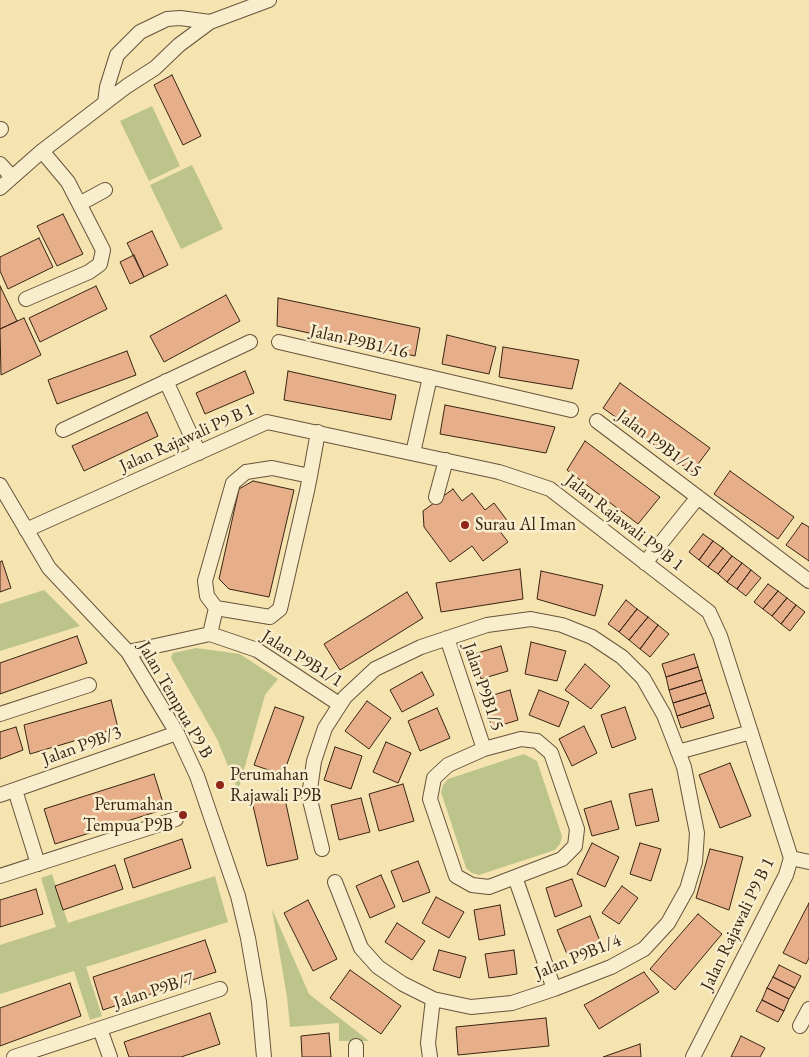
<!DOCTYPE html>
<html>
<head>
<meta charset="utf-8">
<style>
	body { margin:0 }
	canvas { display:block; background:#f5e4b0 }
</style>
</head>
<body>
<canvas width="809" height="1057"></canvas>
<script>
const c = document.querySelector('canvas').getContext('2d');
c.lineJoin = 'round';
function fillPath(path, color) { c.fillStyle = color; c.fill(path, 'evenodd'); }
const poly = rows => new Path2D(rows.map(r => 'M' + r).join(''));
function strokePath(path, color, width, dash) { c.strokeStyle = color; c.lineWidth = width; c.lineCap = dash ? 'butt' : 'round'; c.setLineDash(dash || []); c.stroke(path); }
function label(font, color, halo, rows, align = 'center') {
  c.font = font + ' "EB Garamond",serif'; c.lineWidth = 5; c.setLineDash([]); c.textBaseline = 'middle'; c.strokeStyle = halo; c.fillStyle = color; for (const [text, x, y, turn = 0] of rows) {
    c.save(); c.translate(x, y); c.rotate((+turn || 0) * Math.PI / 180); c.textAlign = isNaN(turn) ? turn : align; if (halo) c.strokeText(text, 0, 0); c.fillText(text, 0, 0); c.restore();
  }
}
const green = poly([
	[152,106,180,166,149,181,120,121],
	[192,165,223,229,181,249,150,185],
	[44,590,80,626,0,651,0,604],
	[196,648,240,654,278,679,265,695,238,791,217,739,171,658,173,653],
	[524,754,537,761,562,836,560,844,555,850,479,875,472,873,466,868,441,792,443,785,448,779],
	[52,874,68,923,215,876,228,922,86,967,102,1016,90,1020,74,971,0,994,0,945,56,927,41,878],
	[272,909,309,994,369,1041,339,1041,339,1023,290,1027,287,997]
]);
const building = poly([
	[172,75,201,136,183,145,154,85,172,75],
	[63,214,83,254,57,266,37,226,63,214],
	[152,231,168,265,144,277,127,243,152,231],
	[39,238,53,267,8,289,0,271,0,257,39,238],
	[134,255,144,277,130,284,120,262,134,255],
	[0,286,17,321,0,329,0,286],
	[96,286,107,309,40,342,29,318,96,286],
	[226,295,240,321,164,362,150,336,226,295],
	[278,298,420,328,415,356,277,326,278,298],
	[24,318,41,355,1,375,0,329,24,318],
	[447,335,496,347,489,374,442,364,447,335],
	[503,347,579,360,572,389,499,377,503,347],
	[127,351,136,375,57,404,48,380,127,351],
	[245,371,254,393,205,414,196,393,245,371],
	[288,371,396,395,391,420,284,400,288,371],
	[620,383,710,448,692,472,603,408,620,383],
	[445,405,555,427,546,453,440,434,445,405],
	[147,412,158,436,84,471,72,446,147,412],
	[585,441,660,497,638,524,567,470,585,441],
	[730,471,794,517,778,539,714,494,730,471],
	[253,481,294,490,269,597,229,589,219,579,239,489,253,481],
	[453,489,462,501,472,493,485,510,494,503,509,523,499,530,508,542,483,561,472,546,450,562,424,527,423,511,453,489],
	[802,523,809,527,809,561,786,545,802,523],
	[703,534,713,541,699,560,689,552,703,534],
	[713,541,723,548,708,567,699,560,713,541],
	[723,548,732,556,718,574,708,567,723,548],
	[732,556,742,563,727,582,718,574,732,556],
	[2,561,11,588,0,592,0,562,2,561],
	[742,563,751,570,737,589,727,582,742,563],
	[520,569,523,599,441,612,436,583,520,569],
	[751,570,761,578,746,596,737,589,751,570],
	[541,571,603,585,595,616,537,599,541,571],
	[768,584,778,591,763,609,754,602,768,584],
	[778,591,787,598,772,616,763,609,778,591],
	[407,592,423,618,340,670,324,644,407,592],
	[787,598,796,605,781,624,772,616,787,598],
	[626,600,637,609,619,632,608,624,626,600],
	[796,605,805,612,790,631,781,624,796,605],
	[637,609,648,617,629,640,619,632,637,609],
	[648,617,658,625,640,649,629,640,648,617],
	[658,625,669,634,650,657,640,649,658,625],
	[77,636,87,663,0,694,0,663,77,636],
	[531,642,566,651,557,681,525,674,531,642],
	[501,646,508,671,481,679,474,654,501,646],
	[694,654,698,667,666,677,662,664,694,654],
	[585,664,610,686,591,709,565,690,585,664],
	[698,667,702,680,669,690,666,677,698,667],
	[422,672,434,695,402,712,390,690,422,672],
	[702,680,706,693,673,703,669,690,702,680],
	[510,690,518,720,492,728,483,698,510,690],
	[539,690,569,702,559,727,529,715,539,690],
	[706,693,710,705,677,716,673,703,706,693],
	[111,700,118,728,30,754,24,725,111,700],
	[367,701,391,718,369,749,345,731,367,701],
	[710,705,714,718,681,728,677,716,710,705],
	[275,707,304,717,283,775,254,765,275,707],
	[625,707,636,739,612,748,601,715,625,707],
	[437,708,450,738,420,751,408,721,437,708],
	[584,726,597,753,572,766,559,739,584,726],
	[16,727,23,750,0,759,0,732,16,727],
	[386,742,411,753,398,783,373,772,386,742],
	[335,747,362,756,351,789,324,780,335,747],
	[730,763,751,816,720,828,699,775,730,763],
	[154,774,165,809,55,844,44,809,154,774],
	[403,784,414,821,379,831,369,794,403,784],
	[652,789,659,821,636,826,629,794,652,789],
	[283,790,298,859,267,866,251,797,283,790],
	[361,798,370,832,339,840,331,805,361,798],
	[611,801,619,829,592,836,584,809,611,801],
	[182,839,191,868,133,888,124,859,182,839],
	[592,843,619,857,605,887,577,874,592,843],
	[640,843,661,849,651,881,630,874,640,843],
	[710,849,743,857,729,910,696,898,710,849],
	[418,861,430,892,403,902,391,871,418,861],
	[115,865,123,889,63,910,55,886,115,865],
	[381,875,395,907,370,918,356,886,381,875],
	[572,879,582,906,555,917,546,888,572,879],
	[622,886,638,898,619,924,602,913,622,886],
	[36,889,43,914,0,927,0,900,36,889],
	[436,897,464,912,449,938,422,923,436,897],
	[308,900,337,959,313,971,284,913,308,900],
	[809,903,809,958,806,964,783,953,809,903],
	[500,905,505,935,479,940,474,910,500,905],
	[698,914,722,934,675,990,650,969,698,914],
	[590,916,600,941,567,954,557,930,590,916],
	[397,923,425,941,412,960,385,942,397,923],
	[205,940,216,972,103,1010,93,977,205,940],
	[439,950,466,957,460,978,433,970,439,950],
	[514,950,517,974,489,978,485,954,514,950],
	[779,965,801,976,795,988,773,977,779,965],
	[350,970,401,1006,381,1034,330,998,350,970],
	[644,972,659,992,599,1029,584,1005,644,972],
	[773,977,795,988,789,999,767,988,773,977],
	[70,983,81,1016,0,1046,0,1008,70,983],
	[767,988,789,999,784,1011,762,1000,767,988],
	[762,1000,784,1011,778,1022,756,1011,762,1000],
	[210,1013,220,1044,181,1057,129,1057,124,1042,210,1013],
	[546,1018,549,1046,458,1055,456,1027,546,1018],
	[329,1033,331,1057,302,1057,301,1036,329,1033],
	[741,1036,765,1048,760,1057,731,1057,741,1036],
	[640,1044,641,1057,603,1057,640,1044]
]);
const minor = poly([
	[105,103,107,87,117,55,140,32,167,19,180,18,210,22],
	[0,130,1,129],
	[0,164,12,177],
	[0,188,42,151,127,86,155,68,179,45,210,22,269,0],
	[81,203,105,190],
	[26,299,89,272,100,264,103,250,68,182,42,151],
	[279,342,571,410],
	[166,381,199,453],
	[597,421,809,581],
	[63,430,250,342],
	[413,453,430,377],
	[310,476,272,468,246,472,233,483,205,581,207,596,216,608,270,617,280,609,307,491,310,476,318,432],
	[0,485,49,568,128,652,177,733,197,776,238,896,248,938,259,1002,264,1057],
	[436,497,446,460],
	[26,530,267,422,499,472,550,489,709,612,720,636,791,858,786,875,693,1057],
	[645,563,698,497],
	[210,634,216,608],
	[447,638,484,749],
	[128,652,210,634,257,650,339,704],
	[0,714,89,685],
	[521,739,537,741,551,753,577,829,575,846,562,859,489,887,472,885,456,876,430,799,434,778,448,765,484,749,521,739],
	[678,752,751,732],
	[15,790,38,864],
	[0,795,177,733],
	[322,849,309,796,314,761,325,728,345,697,375,669,421,647,487,625,531,619,562,625,592,637,622,657,643,678,664,715,684,767,697,833,695,862,687,889,668,923,644,949,611,967,554,989,512,1003,471,1007,433,999,403,984,378,967,361,948,335,882],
	[791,858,809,862],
	[0,876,176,819],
	[515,877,554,989],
	[800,1026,809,1009],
	[100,1029,110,1057],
	[356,1046,356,1057],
	[14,1057,220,989],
	[430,1057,428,1043,433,999]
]);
const markers = [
	[465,525,5,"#8f2418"],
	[220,785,5,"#8f2418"],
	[183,815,5,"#8f2418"]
];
const streetNames = [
	["Jalan P9B1/16",359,342,13],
	["Jalan Rajawali P9 B 1",187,438,-24],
	["Jalan P9B1/15",659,444,37],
	["Jalan Rajawali P9 B 1",624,523,38],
	["Jalan P9B1/1",302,659,32],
	["Jalan P9B1/5",483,687,71],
	["Jalan Tempua P9 B",175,700,60],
	["Jalan P9B/3",82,746,-20],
	["Jalan Rajawali P9 B 1",738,924,-64],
	["Jalan P9B1/4",578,957,-22],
	["Jalan P9B/7",154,991,-18]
];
const poiNames = [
	["Surau Al Iman",475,525],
	["Perumahan",230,775],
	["Rajawali P9B",230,796],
	["Perumahan",173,805,"right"],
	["Tempua P9B",173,826,"right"]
];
fillPath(green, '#bcc48b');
fillPath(building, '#e7af89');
strokePath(building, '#382414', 1);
strokePath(minor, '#67543b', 16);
strokePath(minor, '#f8edcc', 14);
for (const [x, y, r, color] of markers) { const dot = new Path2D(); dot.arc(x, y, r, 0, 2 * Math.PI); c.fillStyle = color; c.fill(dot); strokePath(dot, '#f8edcc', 2); }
label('18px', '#382414', '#f8edcc', streetNames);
label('18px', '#382414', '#f8edcc', poiNames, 'left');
</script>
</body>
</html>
